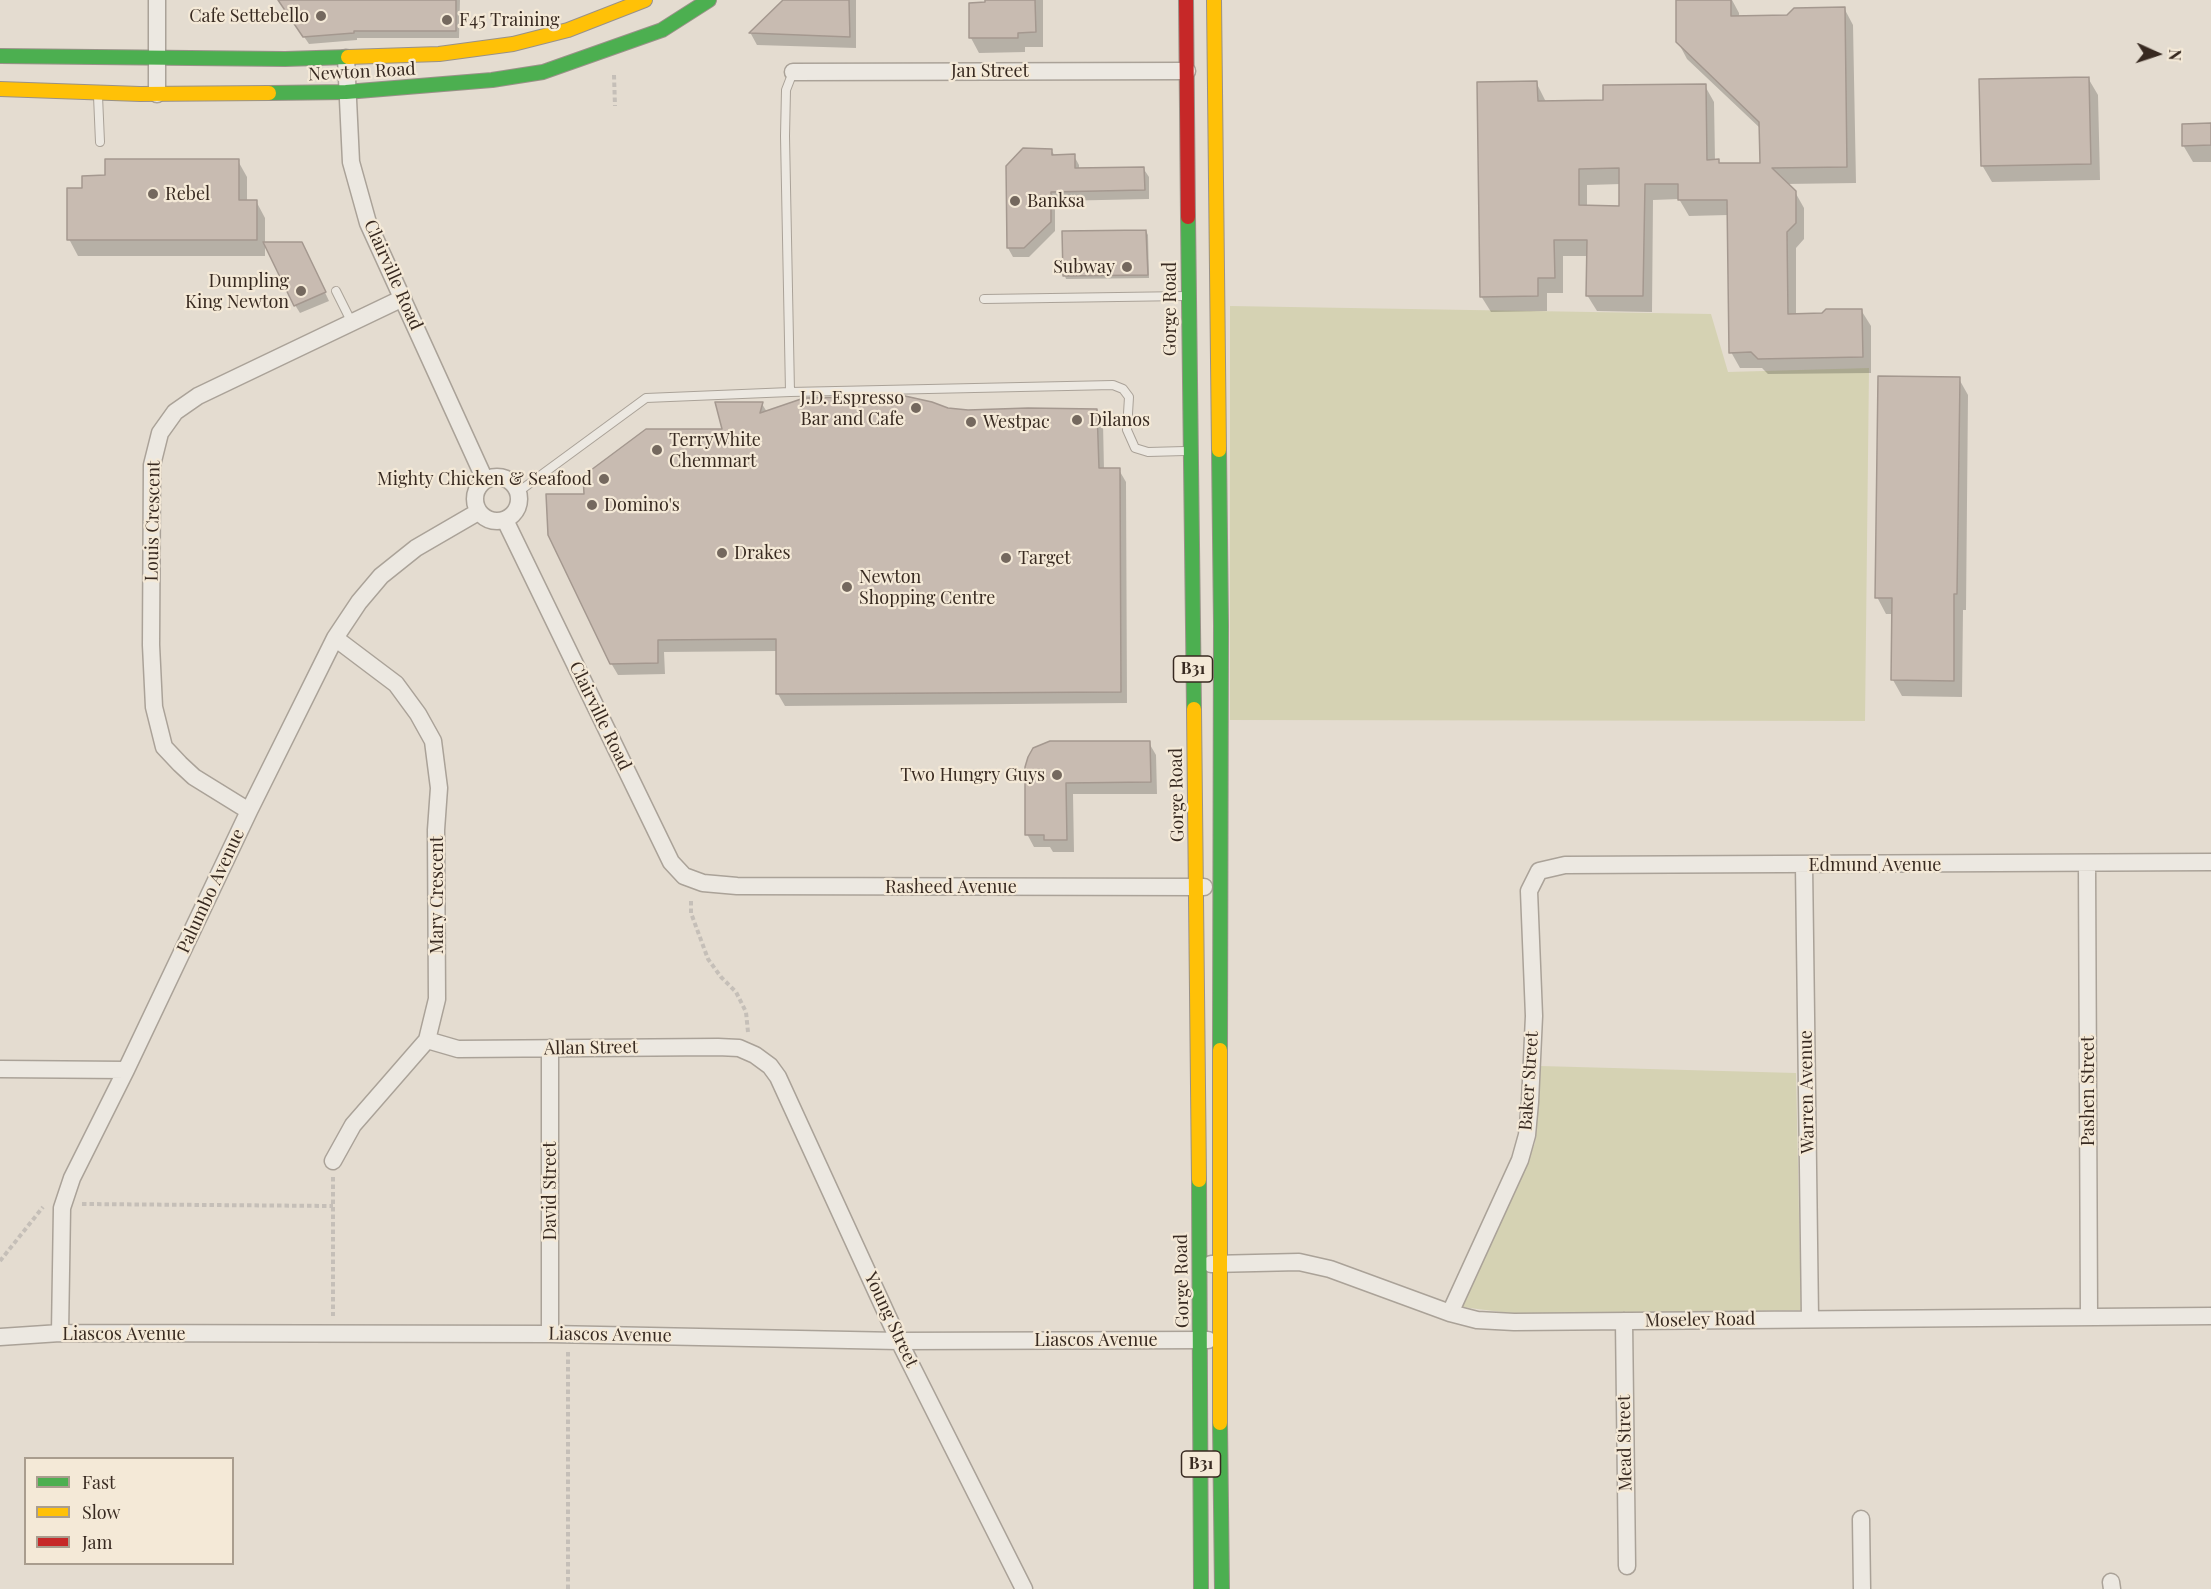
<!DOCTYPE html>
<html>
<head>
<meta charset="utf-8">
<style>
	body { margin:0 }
	#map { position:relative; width:2211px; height:1589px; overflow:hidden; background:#e4dcd0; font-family:"Playfair Display",serif }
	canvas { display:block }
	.legend { position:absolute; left:24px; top:1457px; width:210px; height:108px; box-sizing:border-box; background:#f4e9d7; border:2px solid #a99d8e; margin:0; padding:8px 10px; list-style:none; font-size:18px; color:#382a21 }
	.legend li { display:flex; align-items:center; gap:12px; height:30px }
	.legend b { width:30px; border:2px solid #a99d8e }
	.north { position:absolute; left:2127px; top:24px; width:60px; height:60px; -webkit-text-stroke:4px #f4e9d7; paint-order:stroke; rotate:93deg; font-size:16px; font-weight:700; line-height:24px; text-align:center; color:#382a21 }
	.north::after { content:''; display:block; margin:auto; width:21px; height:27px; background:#382a21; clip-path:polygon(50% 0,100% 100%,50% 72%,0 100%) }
</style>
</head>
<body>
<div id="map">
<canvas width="2211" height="1589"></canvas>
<ul class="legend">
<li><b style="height:8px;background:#4caf50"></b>Fast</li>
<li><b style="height:8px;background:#ffc107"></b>Slow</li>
<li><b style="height:8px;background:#c62828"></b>Jam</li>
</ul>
<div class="north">N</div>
</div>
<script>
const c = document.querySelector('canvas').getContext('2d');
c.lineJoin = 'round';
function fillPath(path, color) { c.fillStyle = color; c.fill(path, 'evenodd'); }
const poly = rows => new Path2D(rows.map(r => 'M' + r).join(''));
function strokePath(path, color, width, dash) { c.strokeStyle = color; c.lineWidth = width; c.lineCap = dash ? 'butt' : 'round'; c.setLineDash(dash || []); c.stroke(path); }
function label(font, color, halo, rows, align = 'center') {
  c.font = font + ' "Playfair Display",serif'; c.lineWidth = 4.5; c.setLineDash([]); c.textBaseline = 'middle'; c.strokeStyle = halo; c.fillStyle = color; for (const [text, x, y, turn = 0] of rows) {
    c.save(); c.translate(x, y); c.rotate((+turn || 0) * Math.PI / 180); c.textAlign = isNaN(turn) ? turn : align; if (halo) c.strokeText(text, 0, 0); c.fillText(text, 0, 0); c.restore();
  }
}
const green = poly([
	[1230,306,1711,314,1728,372,1869,368,1865,721,1230,720],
	[1540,1066,1796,1073,1801,1310,1525,1315,1462,1307,1535,1143]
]);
const shadow = poly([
	[279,0,460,0,459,38,357,38,357,40,309,44],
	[785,0,856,0,856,48,757,45,751,34],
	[986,0,1043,0,1043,47,1025,47,1025,52,979,53,971,38],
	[1677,0,1732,0,1739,13,1739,17,1788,17,1844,8,1853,25,1856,183,1786,184,1795,192,1804,208,1804,239,1796,248,1796,315,1861,310,1871,326,1871,373,1768,374,1762,368,1740,368,1731,352,1728,215,1689,216,1679,199,1653,200,1652,312,1597,311,1587,295,1588,256,1563,256,1563,293,1547,293,1547,311,1491,312,1481,296,1536,82,1546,102,1604,101,1705,86,1714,102,1715,161,1718,161,1721,165,1761,164,1761,129,1687,59,1678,42],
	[1621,184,1621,207,1587,207,1587,185],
	[2088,78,2098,95,2100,180,1992,182,1982,165],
	[2211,125,2211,162,2193,162,2183,145],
	[1051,150,1055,156,1074,156,1079,165,1079,169,1143,168,1149,177,1149,199,1055,201,1055,231,1029,257,1013,257,1008,248],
	[238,161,247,177,247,201,256,201,265,218,265,256,78,256,69,239,84,189,107,177],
	[1146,231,1148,235,1149,278,1066,279,1065,276],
	[306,252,329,301,300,313,295,305],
	[1959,379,1968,395,1966,610,1963,610,1962,697,1902,696,1893,680,1893,614,1886,614,1877,597],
	[762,404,767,412,947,410,1096,410,1103,423,1104,470,1119,470,1126,482,1127,703,785,706,778,694,777,651,664,652,665,674,618,675,611,663,586,495,723,431],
	[1149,743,1156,755,1157,794,1073,794,1074,852,1053,852,1050,847,1034,847,1027,834,1027,767]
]);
const building = poly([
	[278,0,456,0,456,31,354,31,354,33,303,37,278,0],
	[783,0,849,0,850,37,749,33,783,0],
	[985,0,1035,0,1036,32,1018,33,1018,38,969,38,969,3,985,2,985,0],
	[1676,0,1731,0,1731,16,1787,15,1794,8,1845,7,1847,167,1772,168,1796,191,1796,223,1787,232,1788,314,1822,313,1826,309,1862,309,1863,357,1758,359,1751,352,1729,353,1727,200,1678,200,1678,184,1645,184,1643,296,1586,296,1587,240,1554,240,1555,278,1538,278,1538,296,1480,297,1477,82,1537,81,1538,101,1603,100,1603,85,1706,84,1707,160,1719,159,1719,163,1760,163,1759,122,1676,42,1676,0],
	[1619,168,1619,206,1579,205,1579,169,1619,168],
	[2089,77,2091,164,1981,166,1979,79,2089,77],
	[2211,123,2211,145,2182,146,2182,124,2211,123],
	[1023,148,1052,149,1052,155,1075,154,1075,168,1144,167,1145,190,1051,192,1051,222,1024,248,1007,248,1006,166,1023,148],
	[105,159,239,159,239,200,257,200,257,240,67,240,67,188,82,188,82,176,105,175,105,159],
	[1146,230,1148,275,1063,276,1062,231,1146,230],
	[263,242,302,242,326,292,294,306,263,242],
	[1878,376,1960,377,1957,594,1954,594,1954,681,1891,680,1892,598,1875,598,1878,376],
	[905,396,932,402,948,408,968,410,1028,408,1097,409,1099,468,1120,468,1121,692,776,694,776,639,658,640,658,663,610,664,548,535,546,494,584,494,583,476,646,429,722,429,715,402,763,402,760,413,804,398,905,396],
	[1050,741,1150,741,1151,782,1066,783,1067,840,1044,840,1044,835,1025,835,1025,767,1028,757,1033,748,1050,741]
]);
const path = poly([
	[614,75,615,106],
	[691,901,691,913,708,959,721,977,736,992,746,1012,748,1032],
	[333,1177,333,1316],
	[82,1204,333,1206],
	[0,1261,43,1207],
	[568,1352,568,1589]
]);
const lane = poly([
	[98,96,100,142],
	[336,291,352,323],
	[984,299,1185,296],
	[790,392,785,136,786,90,793,72],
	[518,492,646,398,790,392,1113,385,1123,389,1129,397,1127,430,1135,448,1148,452,1185,451]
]);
const street = poly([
	[157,0,157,94],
	[346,58,351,162,368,223,485,480],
	[793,72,1187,71],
	'475 499a22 22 0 1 1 44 0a22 22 0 1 1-44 0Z',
	[505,520,671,862,684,876,703,883,737,886,1204,887],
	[249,811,194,777,180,764,164,747,154,707,151,645,152,465,160,433,175,412,198,396,403,298],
	[2087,864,2089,1317],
	[1804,865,1810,1318],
	[427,1040,458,1049,718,1047,739,1048,755,1055,770,1066,778,1077,899,1341,1024,1589],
	[550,1048,550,1334],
	[0,1069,126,1070],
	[333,1161,353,1125,427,1040,437,999,436,830,439,788,433,741,418,714,396,684,335,638],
	[1211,1264,1299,1262,1330,1269,1450,1313,1477,1320,1514,1322,2211,1316],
	[1450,1313,1520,1160,1527,1135,1530,1102,1534,1016,1529,891,1539,871,1565,865,2211,862],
	[1624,1321,1627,1566],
	[60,1333,62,1208,72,1178,126,1070,249,811,335,638,359,602,381,576,416,548,478,512],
	[0,1337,60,1333,550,1334,899,1341,1208,1340],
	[1861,1519,1862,1589],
	[2111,1582,2112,1589]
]);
const fast = poly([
	[0,56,285,59,348,57],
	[269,93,346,92,492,80,543,72,662,30,709,0],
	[1188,217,1194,709],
	[1219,450,1221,625,1220,1050],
	[1199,1180,1201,1589],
	[1220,1423,1222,1589]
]);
const slow = poly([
	[1214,0,1219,450],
	[348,57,439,54,513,44,568,30,645,0],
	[0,89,140,94,269,93],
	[1194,709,1199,1180],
	[1220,1050,1220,1423]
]);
const jam = poly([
	[1186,0,1188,217]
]);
const markers = [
	[321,16,6,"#74685e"],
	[447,20,6,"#74685e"],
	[153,194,6,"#74685e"],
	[1015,201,6,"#74685e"],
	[1127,267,6,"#74685e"],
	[301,291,6,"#74685e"],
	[916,408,6,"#74685e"],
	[1077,420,6,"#74685e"],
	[971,422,6,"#74685e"],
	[657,450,6,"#74685e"],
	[604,479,6,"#74685e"],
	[592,505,6,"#74685e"],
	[722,553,6,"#74685e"],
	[1006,558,6,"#74685e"],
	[847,587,6,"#74685e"],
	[1057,775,6,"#74685e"]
];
const shields = [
	[1193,669,39],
	[1201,1464,39]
];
const shieldNames = [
	["B31",1193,669],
	["B31",1201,1464]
];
const poiNames = [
	["Cafe Settebello",309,16,"right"],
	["F45 Training",459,20],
	["Rebel",165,194],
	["Banksa",1027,201],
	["Subway",1115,267,"right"],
	["Dumpling",289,281,"right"],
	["King Newton",289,302,"right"],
	["J.D. Espresso",904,398,"right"],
	["Bar and Cafe",904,419,"right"],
	["Dilanos",1089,420],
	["Westpac",983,422],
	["TerryWhite",669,440],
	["Chemmart",669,461],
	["Mighty Chicken & Seafood",592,479,"right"],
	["Domino's",604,505],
	["Drakes",734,553],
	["Target",1018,558],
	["Newton",859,577],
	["Shopping Centre",859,598],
	["Two Hungry Guys",1045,775,"right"]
];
const streetNames = [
	["Jan Street",990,71],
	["Newton Road",362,72,-3],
	["Clairville Road",393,275,66],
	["Gorge Road",1170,309,-90],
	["Louis Crescent",153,521,-89],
	["Clairville Road",600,716,64],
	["Gorge Road",1177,795,-91],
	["Edmund Avenue",1875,865],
	["Rasheed Avenue",951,887],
	["Palumbo Avenue",211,891,-65],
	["Mary Crescent",437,895,-90],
	["Allan Street",591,1048,-1],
	["Baker Street",1529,1081,-86],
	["Pashen Street",2088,1091,-90],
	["Warren Avenue",1807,1092,-91],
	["David Street",550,1191,-90],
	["Gorge Road",1182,1281,-91],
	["Young Street",891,1320,65],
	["Moseley Road",1700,1320,-1],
	["Liascos Avenue",124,1334],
	["Liascos Avenue",610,1335,1],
	["Liascos Avenue",1096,1340],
	["Mead Street",1625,1443,-91]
];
fillPath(green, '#d5d2b3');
fillPath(shadow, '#0003');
fillPath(building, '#c8bbb1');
strokePath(building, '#a4988f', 1.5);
strokePath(lane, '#aaa298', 10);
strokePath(street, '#aaa298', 19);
strokePath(fast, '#999188', 16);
strokePath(slow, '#999188', 16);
strokePath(jam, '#999188', 16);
strokePath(path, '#c5bfb8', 4, [4.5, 3]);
strokePath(lane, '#ece8e1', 8);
strokePath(street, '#ece8e1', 16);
strokePath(fast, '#4caf50', 14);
strokePath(slow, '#ffc107', 14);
strokePath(jam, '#c62828', 14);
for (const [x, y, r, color] of markers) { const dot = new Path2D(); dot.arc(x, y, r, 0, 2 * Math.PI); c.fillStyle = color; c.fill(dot); strokePath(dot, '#f4e9d7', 2); }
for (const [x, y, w] of shields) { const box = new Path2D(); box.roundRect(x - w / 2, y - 13, w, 26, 4.5); c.fillStyle = '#f4e9d7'; c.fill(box); strokePath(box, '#382a21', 1.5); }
label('bold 16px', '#382a21', null, shieldNames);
label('18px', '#382a21', '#f4e9d7', poiNames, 'left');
label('18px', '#382a21', '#f4e9d7', streetNames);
</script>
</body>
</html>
